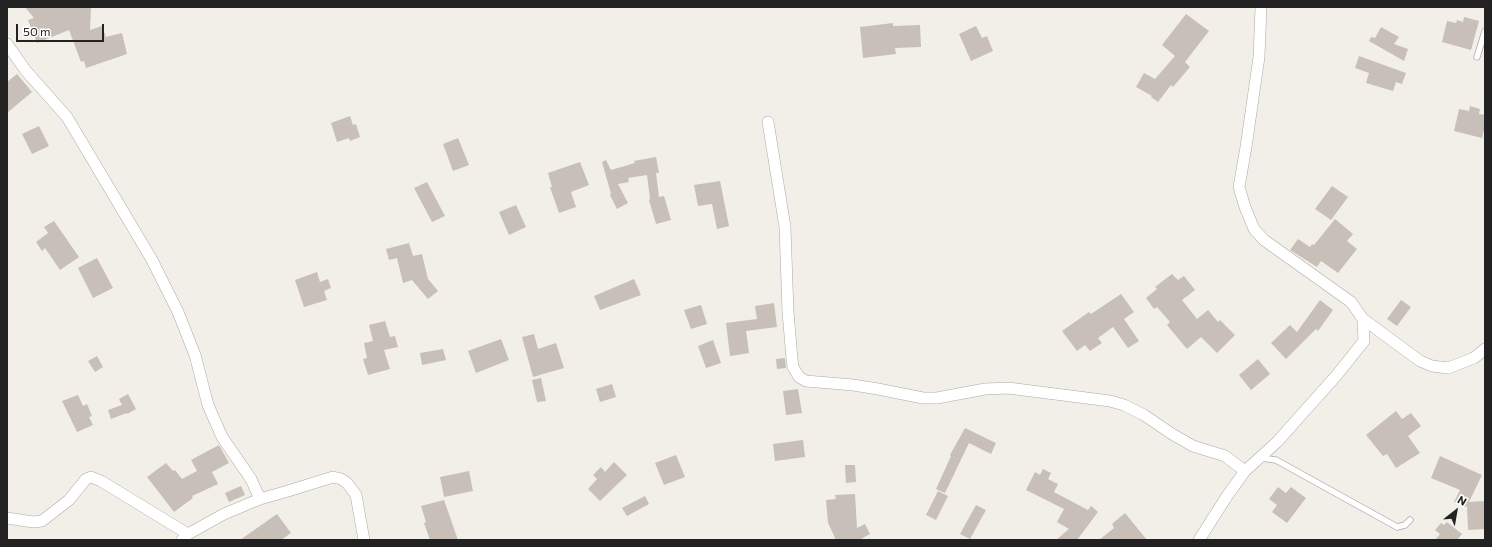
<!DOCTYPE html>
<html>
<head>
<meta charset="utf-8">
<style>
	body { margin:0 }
	#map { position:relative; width:1492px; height:547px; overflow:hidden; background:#f2efe9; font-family:Commissioner,sans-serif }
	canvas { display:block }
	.frame { position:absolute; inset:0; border:8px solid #222; pointer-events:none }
	.north { position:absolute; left:1436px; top:491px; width:40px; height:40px; -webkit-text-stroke:3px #fff; paint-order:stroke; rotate:31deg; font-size:11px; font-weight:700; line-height:16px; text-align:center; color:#222 }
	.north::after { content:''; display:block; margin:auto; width:14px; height:18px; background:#222; clip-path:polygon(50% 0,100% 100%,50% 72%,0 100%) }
	.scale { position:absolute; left:16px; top:24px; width:88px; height:18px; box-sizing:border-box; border:2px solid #222; border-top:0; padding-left:5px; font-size:12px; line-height:14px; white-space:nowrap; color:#222; -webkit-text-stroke:3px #fff; paint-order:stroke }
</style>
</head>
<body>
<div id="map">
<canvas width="1492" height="547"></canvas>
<div class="frame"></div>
<div class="north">N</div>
<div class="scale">50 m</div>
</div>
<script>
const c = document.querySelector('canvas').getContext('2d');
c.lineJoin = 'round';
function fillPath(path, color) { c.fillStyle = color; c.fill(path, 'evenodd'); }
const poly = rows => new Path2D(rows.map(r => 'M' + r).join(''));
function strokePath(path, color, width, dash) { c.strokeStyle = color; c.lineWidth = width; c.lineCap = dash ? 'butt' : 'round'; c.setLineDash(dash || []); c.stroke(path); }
const building = poly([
	[25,7,91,8,90,30,102,26,106,37,122,33,127,54,86,68,84,61,81,62,69,30,37,43,28,20,34,18],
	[1186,14,1209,31,1185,62,1190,67,1173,87,1171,85,1158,102,1151,97,1152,96,1136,87,1144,73,1155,79,1175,56,1162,45],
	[1464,17,1479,21,1471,50,1442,42,1447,21,1456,23,1457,20,1463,22],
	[893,23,893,26,920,25,921,47,895,48,896,54,863,58,860,27],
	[976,26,982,38,987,36,993,51,971,61,959,34],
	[1381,27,1399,37,1394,44,1408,49,1404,61,1369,41,1371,37,1375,38],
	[1359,56,1406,73,1402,84,1396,82,1393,91,1366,83,1369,73,1355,68],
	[17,74,32,92,7,113,7,82],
	[1470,106,1480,109,1479,114,1485,115,1485,126,1482,138,1454,131,1459,109,1469,111],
	[350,116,353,125,356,124,360,137,350,141,349,138,337,142,331,123],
	[39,126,49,146,32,154,22,134],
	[458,138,469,165,453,171,443,144],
	[656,157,659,173,656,173,659,197,664,196,671,220,656,224,649,200,650,199,647,175,628,178,629,182,618,184,628,203,617,209,610,195,611,194,602,162,606,160,611,170,635,163,634,161],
	[580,162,589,185,571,192,576,207,559,213,550,187,552,187,548,173],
	[720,181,729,226,717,229,712,204,698,206,694,185],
	[427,182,445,216,432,222,414,188],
	[1332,186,1348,197,1331,220,1315,209],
	[516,205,526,227,509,235,499,212],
	[1335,219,1353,234,1347,241,1357,249,1338,273,1321,261,1317,267,1290,250,1298,239,1310,247,1312,244,1314,245],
	[54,221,79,257,60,270,45,248,42,251,36,242,48,233,44,227],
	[409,243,413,256,422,254,428,279,438,291,428,299,412,280,403,283,397,258,389,260,386,249],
	[97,258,113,288,93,298,78,268],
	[317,272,320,282,328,279,331,288,324,291,327,300,304,307,295,280],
	[1172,274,1178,280,1184,276,1195,290,1182,300,1197,319,1208,310,1218,322,1220,320,1235,335,1217,353,1201,337,1187,349,1167,325,1170,322,1157,307,1154,309,1146,298,1157,289,1155,287],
	[634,279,641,295,600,310,594,296],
	[1121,294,1134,312,1124,319,1139,341,1128,348,1113,327,1098,338,1102,343,1090,351,1085,345,1077,351,1062,331,1089,312,1091,314],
	[1320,300,1333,310,1318,331,1316,329,1286,359,1271,343,1290,325,1297,332],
	[1401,300,1411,307,1397,326,1387,319],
	[774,303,777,327,746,331,749,353,730,356,726,323,757,319,755,306],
	[701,305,707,324,691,329,684,310],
	[385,321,390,337,395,336,398,347,384,350,390,369,368,375,363,359,367,358,364,343,373,341,369,325],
	[534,334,538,349,556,343,564,368,533,377,522,337],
	[501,339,509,360,476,373,468,351],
	[713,340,721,363,706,368,698,346],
	[443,349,446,360,422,365,420,353],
	[97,356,103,367,95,372,88,361],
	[785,358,786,368,777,369,776,359],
	[1258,359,1270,374,1251,390,1239,375],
	[541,378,546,401,537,402,532,380],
	[612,384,616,397,600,402,596,389],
	[798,389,802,413,786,415,783,391],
	[128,394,136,409,127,414,127,413,111,419,108,410,122,405,119,399],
	[78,395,83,406,87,404,92,416,89,417,93,425,77,432,62,401],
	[1396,411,1402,419,1411,413,1421,426,1408,436,1420,453,1396,468,1387,454,1383,456,1366,435],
	[965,428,996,443,991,454,969,443,945,493,936,489,951,456,950,455],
	[803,440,805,457,775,461,773,444],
	[219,445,229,463,212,472,218,484,192,496,193,498,174,512,147,477,166,463,173,471,175,470,182,479,197,471,191,460],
	[676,455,685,477,664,485,655,463],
	[1440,456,1482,475,1469,502,1485,501,1485,529,1468,530,1467,505,1466,507,1454,502,1460,490,1431,478],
	[614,462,627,475,600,501,588,489,597,479,593,475,601,467,605,472],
	[845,465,855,465,856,482,846,483],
	[1043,469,1051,473,1048,479,1058,484,1054,492,1088,510,1091,506,1098,512,1077,540,1056,540,1069,529,1057,522,1064,509,1026,490,1035,472,1040,475],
	[469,471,473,491,444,497,440,477],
	[241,486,245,495,229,502,225,493],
	[1278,487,1286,493,1291,487,1306,498,1287,523,1272,512,1277,505,1269,499],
	[938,491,948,496,936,520,926,515],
	[855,494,857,528,865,524,870,534,859,540,836,540,828,523,826,500,836,499,835,495],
	[645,496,649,504,627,516,622,508],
	[444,500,458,540,430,540,424,523,426,522,421,506],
	[976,505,986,510,970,539,960,534],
	[1125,513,1147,540,1099,540,1114,528,1112,524],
	[277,514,291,533,281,540,240,540],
	[1447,522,1462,534,1457,540,1435,540,1440,534,1435,530,1441,523,1444,525]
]);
const lane = poly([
	[1477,57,1485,31],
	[1261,458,1276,460,1397,527,1405,525,1410,520]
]);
const street = poly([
	[7,44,26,71,67,117,152,260,178,312,195,355,208,405,222,437,251,479,260,499],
	[768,122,785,227,788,312,792,359,793,367,799,377,806,381,853,385,878,389,923,398,937,398,985,389,1008,388,1110,401,1124,405,1144,415,1172,434,1193,446,1225,456,1245,471],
	[1363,319,1420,361,1432,366,1448,368,1474,358,1485,349],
	[7,518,33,522,42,521,69,500,86,479,91,477,101,481,188,534],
	[182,540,188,534,224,514,260,499,288,491,333,477,341,479,347,483,356,495,364,540],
	[1199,540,1227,496,1245,471,1277,442,1336,376,1364,341,1363,319,1351,302,1264,240,1254,229,1245,207,1239,187,1246,147,1259,57,1261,7]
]);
fillPath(building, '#c7bfb8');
strokePath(lane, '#a9a9a9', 7);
strokePath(street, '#a9a9a9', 12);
strokePath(lane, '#fff', 5.5);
strokePath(street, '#fff', 11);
</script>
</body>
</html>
